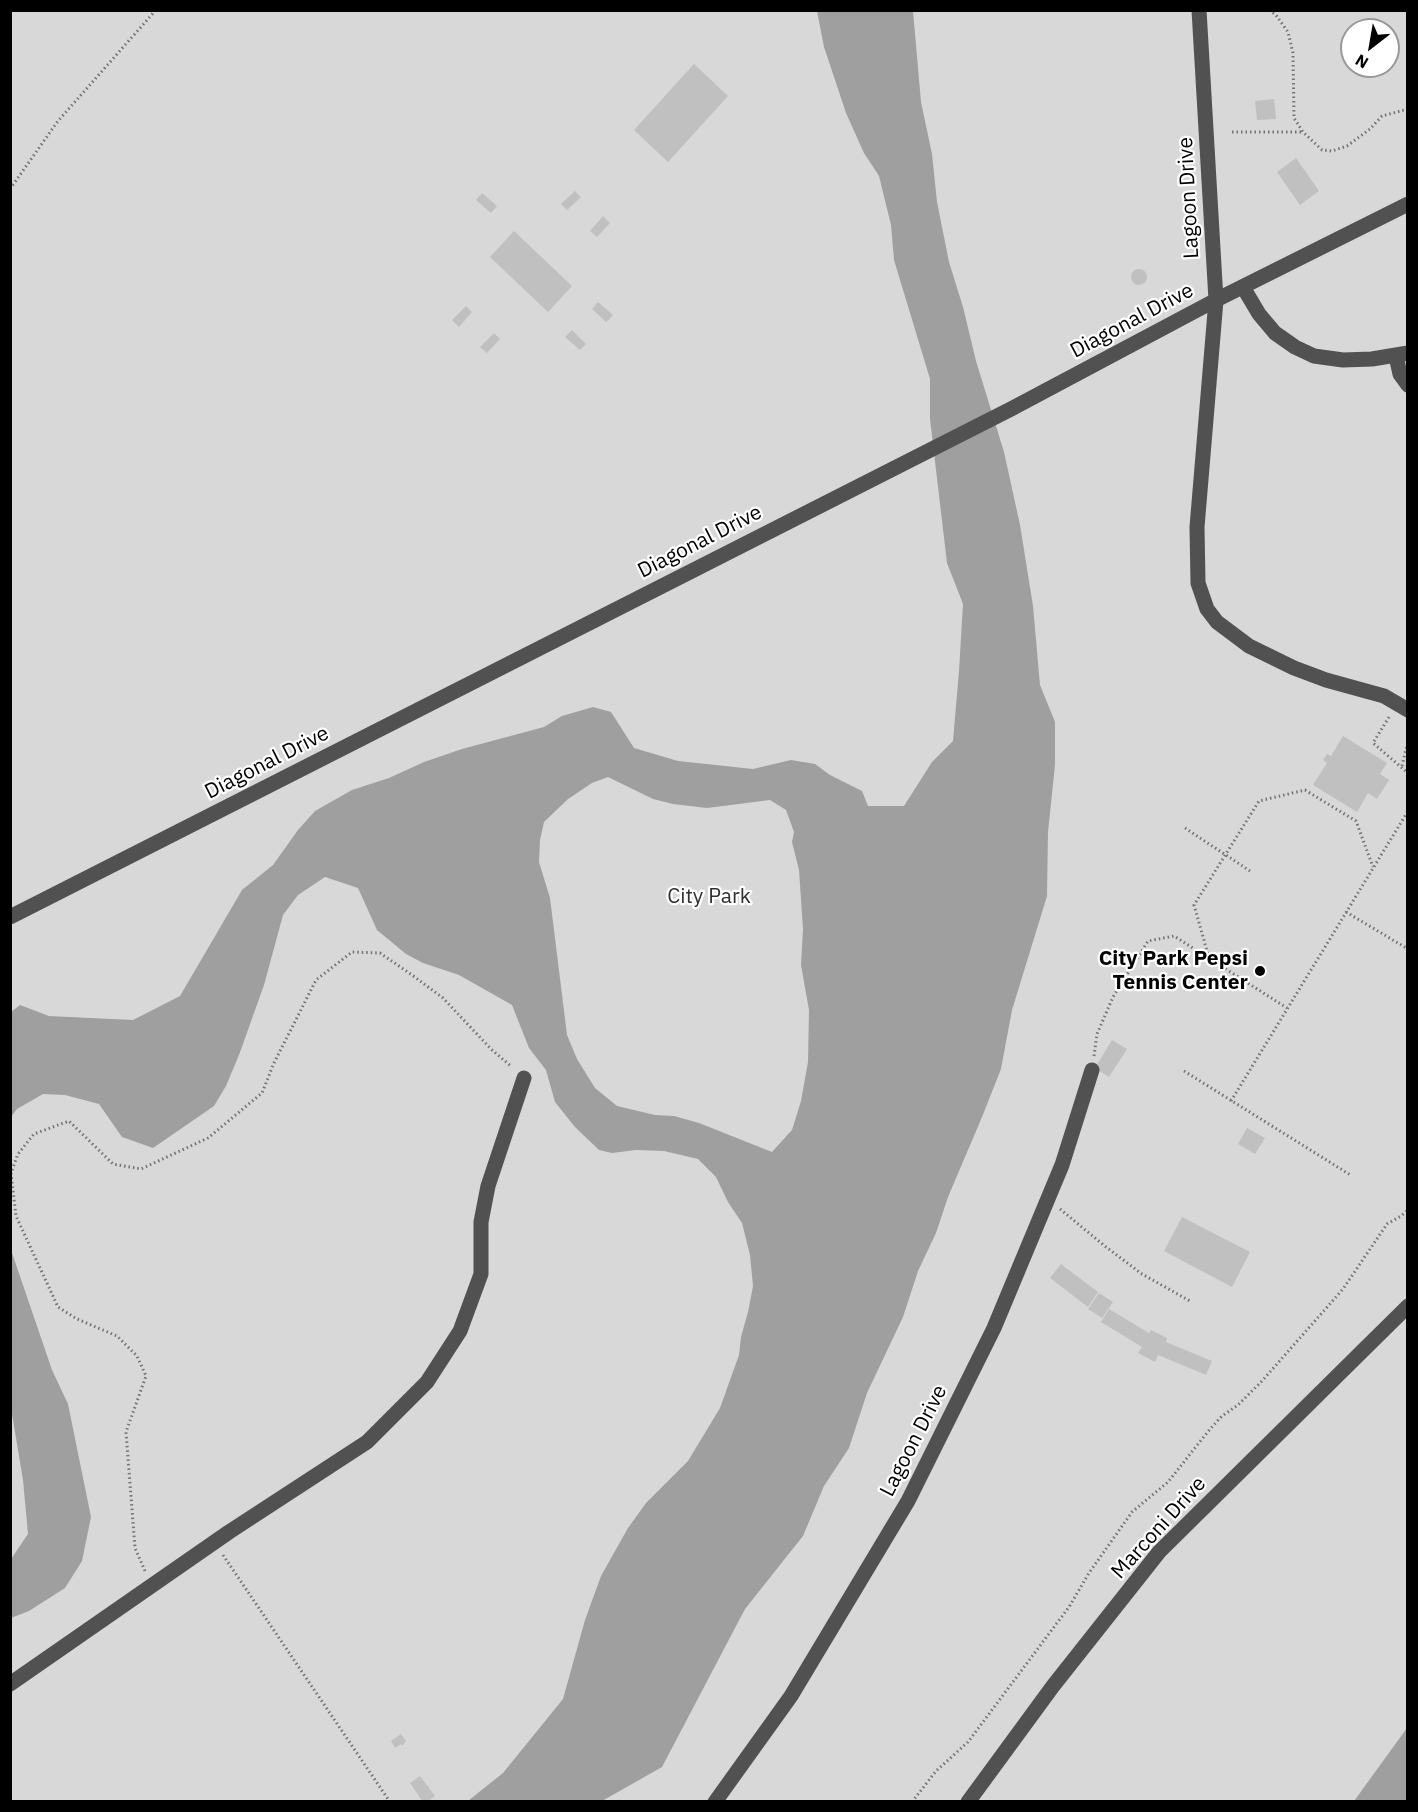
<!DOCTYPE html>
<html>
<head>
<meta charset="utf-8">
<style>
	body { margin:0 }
	#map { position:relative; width:1418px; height:1812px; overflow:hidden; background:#fff; font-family:"IBM Plex Sans",sans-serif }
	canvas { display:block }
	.frame { position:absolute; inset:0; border:12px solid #000; pointer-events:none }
	.north { position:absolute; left:1340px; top:18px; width:60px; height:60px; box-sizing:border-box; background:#fff; border:2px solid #999; border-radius:50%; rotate:211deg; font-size:16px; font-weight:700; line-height:24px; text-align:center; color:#000 }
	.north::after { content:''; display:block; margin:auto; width:21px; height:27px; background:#000; clip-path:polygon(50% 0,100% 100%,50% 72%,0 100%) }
</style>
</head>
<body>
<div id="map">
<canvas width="1418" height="1812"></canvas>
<div class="frame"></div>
<div class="north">N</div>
</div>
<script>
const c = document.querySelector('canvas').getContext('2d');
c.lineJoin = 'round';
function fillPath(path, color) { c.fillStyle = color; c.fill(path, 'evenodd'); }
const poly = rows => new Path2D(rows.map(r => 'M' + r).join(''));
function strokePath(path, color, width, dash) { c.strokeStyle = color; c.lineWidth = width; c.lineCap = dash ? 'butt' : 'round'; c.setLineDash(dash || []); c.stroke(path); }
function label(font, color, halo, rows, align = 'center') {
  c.font = font + ' "IBM Plex Sans",sans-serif'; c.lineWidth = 4.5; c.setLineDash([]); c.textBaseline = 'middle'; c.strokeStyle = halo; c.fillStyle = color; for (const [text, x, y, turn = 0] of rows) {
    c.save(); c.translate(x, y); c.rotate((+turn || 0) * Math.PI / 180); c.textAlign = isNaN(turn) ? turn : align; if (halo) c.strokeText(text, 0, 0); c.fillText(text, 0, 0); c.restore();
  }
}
const green = poly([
	[11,11,1407,11,1408,1728,1354,1801,11,1802],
	[1352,30,1388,30,1388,66,1352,66]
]);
const water = poly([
	[817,11,913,11,921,102,932,154,937,202,949,262,963,307,976,361,1004,452,1020,525,1033,606,1040,685,1055,722,1055,765,1048,832,1047,896,1012,1010,1001,1069,982,1117,948,1197,936,1233,918,1271,903,1317,867,1393,849,1448,824,1486,803,1536,745,1609,662,1767,602,1801,468,1801,503,1773,563,1699,585,1620,601,1576,628,1528,646,1503,688,1461,720,1408,739,1355,741,1337,748,1312,753,1286,750,1255,742,1223,728,1202,716,1177,698,1159,664,1151,636,1150,612,1153,599,1150,575,1127,555,1102,546,1070,529,1048,512,1005,459,975,423,963,406,954,377,930,358,888,325,877,298,895,283,915,264,985,239,1055,226,1086,214,1106,153,1148,122,1137,99,1104,65,1095,43,1094,17,1109,11,1117,11,1012,20,1005,49,1016,133,1020,180,996,242,890,273,865,298,830,315,811,352,790,389,778,424,762,462,749,544,727,562,716,593,707,611,712,634,748,678,761,753,769,791,760,815,764,830,775,862,791,868,806,904,806,932,762,953,741,959,671,963,604,947,563,930,419,930,379,894,260,891,225,879,176,864,153,846,113,824,47],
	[608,777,653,799,673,804,707,808,770,800,786,810,794,832,792,842,799,870,803,929,801,965,809,1010,808,1062,801,1101,792,1130,772,1152,699,1123,674,1116,655,1115,617,1106,595,1088,577,1059,567,1035,550,898,539,862,540,840,544,822,568,799,592,783],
	[11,1250,52,1370,68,1404,91,1517,82,1561,65,1588,29,1611,11,1618,11,1559,28,1534,23,1480,11,1408],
	[1407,1728,1407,1801,1354,1801]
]);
const building = poly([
	[694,64,728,96,668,162,634,130],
	[1274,99,1276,119,1257,120,1255,101],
	[1296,158,1319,191,1300,205,1277,172],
	[575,191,581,197,567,210,561,204],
	[482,193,497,206,491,213,476,200],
	[603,216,610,223,597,237,590,231],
	[514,231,572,286,548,312,490,257],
	'1131 277a8 8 0 1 1 16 0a8 8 0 1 1-16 0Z',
	[598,302,613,315,606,322,592,309],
	[466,306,472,312,459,327,452,320],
	[572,330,586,344,580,350,565,337],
	[494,333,500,339,487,353,480,347],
	[1343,736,1387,763,1380,774,1389,780,1377,799,1368,793,1357,812,1313,785,1327,763,1323,760,1327,754,1331,756],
	[1112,1040,1127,1049,1109,1077,1095,1068],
	[1247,1128,1265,1138,1255,1154,1238,1144],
	[1182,1217,1250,1252,1232,1287,1164,1251],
	[1061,1264,1098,1292,1088,1307,1050,1278],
	[1099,1293,1113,1302,1102,1318,1088,1309],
	[1109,1309,1149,1333,1151,1330,1167,1338,1166,1342,1212,1361,1206,1375,1158,1355,1155,1362,1138,1353,1142,1347,1101,1322],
	[401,1734,406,1741,402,1746,401,1744,395,1748,391,1741],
	[420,1776,435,1796,427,1802,423,1802,410,1783]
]);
const path = poly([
	[1269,10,1276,15,1288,32,1293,53,1294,118,1303,132,1322,150,1332,151,1347,146,1370,129,1382,116,1408,109],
	[1232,132,1303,132],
	[10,189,58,121,156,10],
	[1389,717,1373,743,1408,773],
	[1402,766,1408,741],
	[1185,828,1250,871],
	[1346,912,1408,949],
	[1209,958,1194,905,1259,801,1305,790,1356,821,1373,867],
	[1094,1056,1097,1034,1113,997,1148,941,1174,936,1287,1008],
	[1184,1071,1352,1176],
	[1231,1101,1408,811],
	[1060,1209,1106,1247,1142,1274,1190,1301],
	[223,1555,390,1802],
	[145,1571,135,1548,126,1432,146,1376,137,1356,117,1336,77,1319,58,1307,16,1216,11,1173,18,1154,34,1134,69,1121,113,1164,141,1169,208,1138,262,1093,274,1063,316,980,352,952,380,953,412,975,443,998,492,1050,512,1067],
	[912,1802,936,1771,968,1742,1069,1607,1089,1573,1132,1512,1168,1482,1210,1429,1222,1416,1238,1405,1262,1381,1343,1289,1387,1224,1401,1216,1408,1210]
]);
const minor = poly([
	[1199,10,1216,300,1197,527,1198,583,1207,609,1217,622,1249,646,1294,668,1326,680,1384,696,1408,710],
	[1243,287,1259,314,1275,333,1295,347,1314,356,1343,360,1372,359,1408,353],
	[1396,356,1400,374,1408,385],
	[10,917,1011,409,1216,300,1408,204],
	[10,1684,229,1532,367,1442,427,1382,460,1331,481,1274,481,1222,488,1186,524,1078],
	[715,1802,791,1696,908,1501,994,1328,1062,1165,1092,1070],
	[968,1802,1053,1686,1159,1552,1408,1306]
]);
const markers = [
	[1260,971,6,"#000"]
];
const streetNames = [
	["Lagoon Drive",1189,198,-93],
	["Diagonal Drive",1132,321,-28],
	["Diagonal Drive",700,542,-27],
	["Diagonal Drive",267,763,-27],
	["Lagoon Drive",914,1441,-63],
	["Marconi Drive",1159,1528,-48]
];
const parkNames = [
	["City Park",709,897]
];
const poiNames = [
	["City Park Pepsi",1248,959],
	["Tennis Center",1248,983]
];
fillPath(green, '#d8d8d8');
fillPath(water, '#9f9f9f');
fillPath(building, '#c0c0c0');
strokePath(path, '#737373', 3, [1.5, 3]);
strokePath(minor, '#515151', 15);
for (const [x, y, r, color] of markers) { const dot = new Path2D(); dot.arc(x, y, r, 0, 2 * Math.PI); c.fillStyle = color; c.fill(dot); strokePath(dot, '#fff', 2); }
label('21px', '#000', '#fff', streetNames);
label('21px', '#2f2f2f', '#fff', parkNames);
label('bold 21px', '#000', '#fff', poiNames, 'right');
</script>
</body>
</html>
